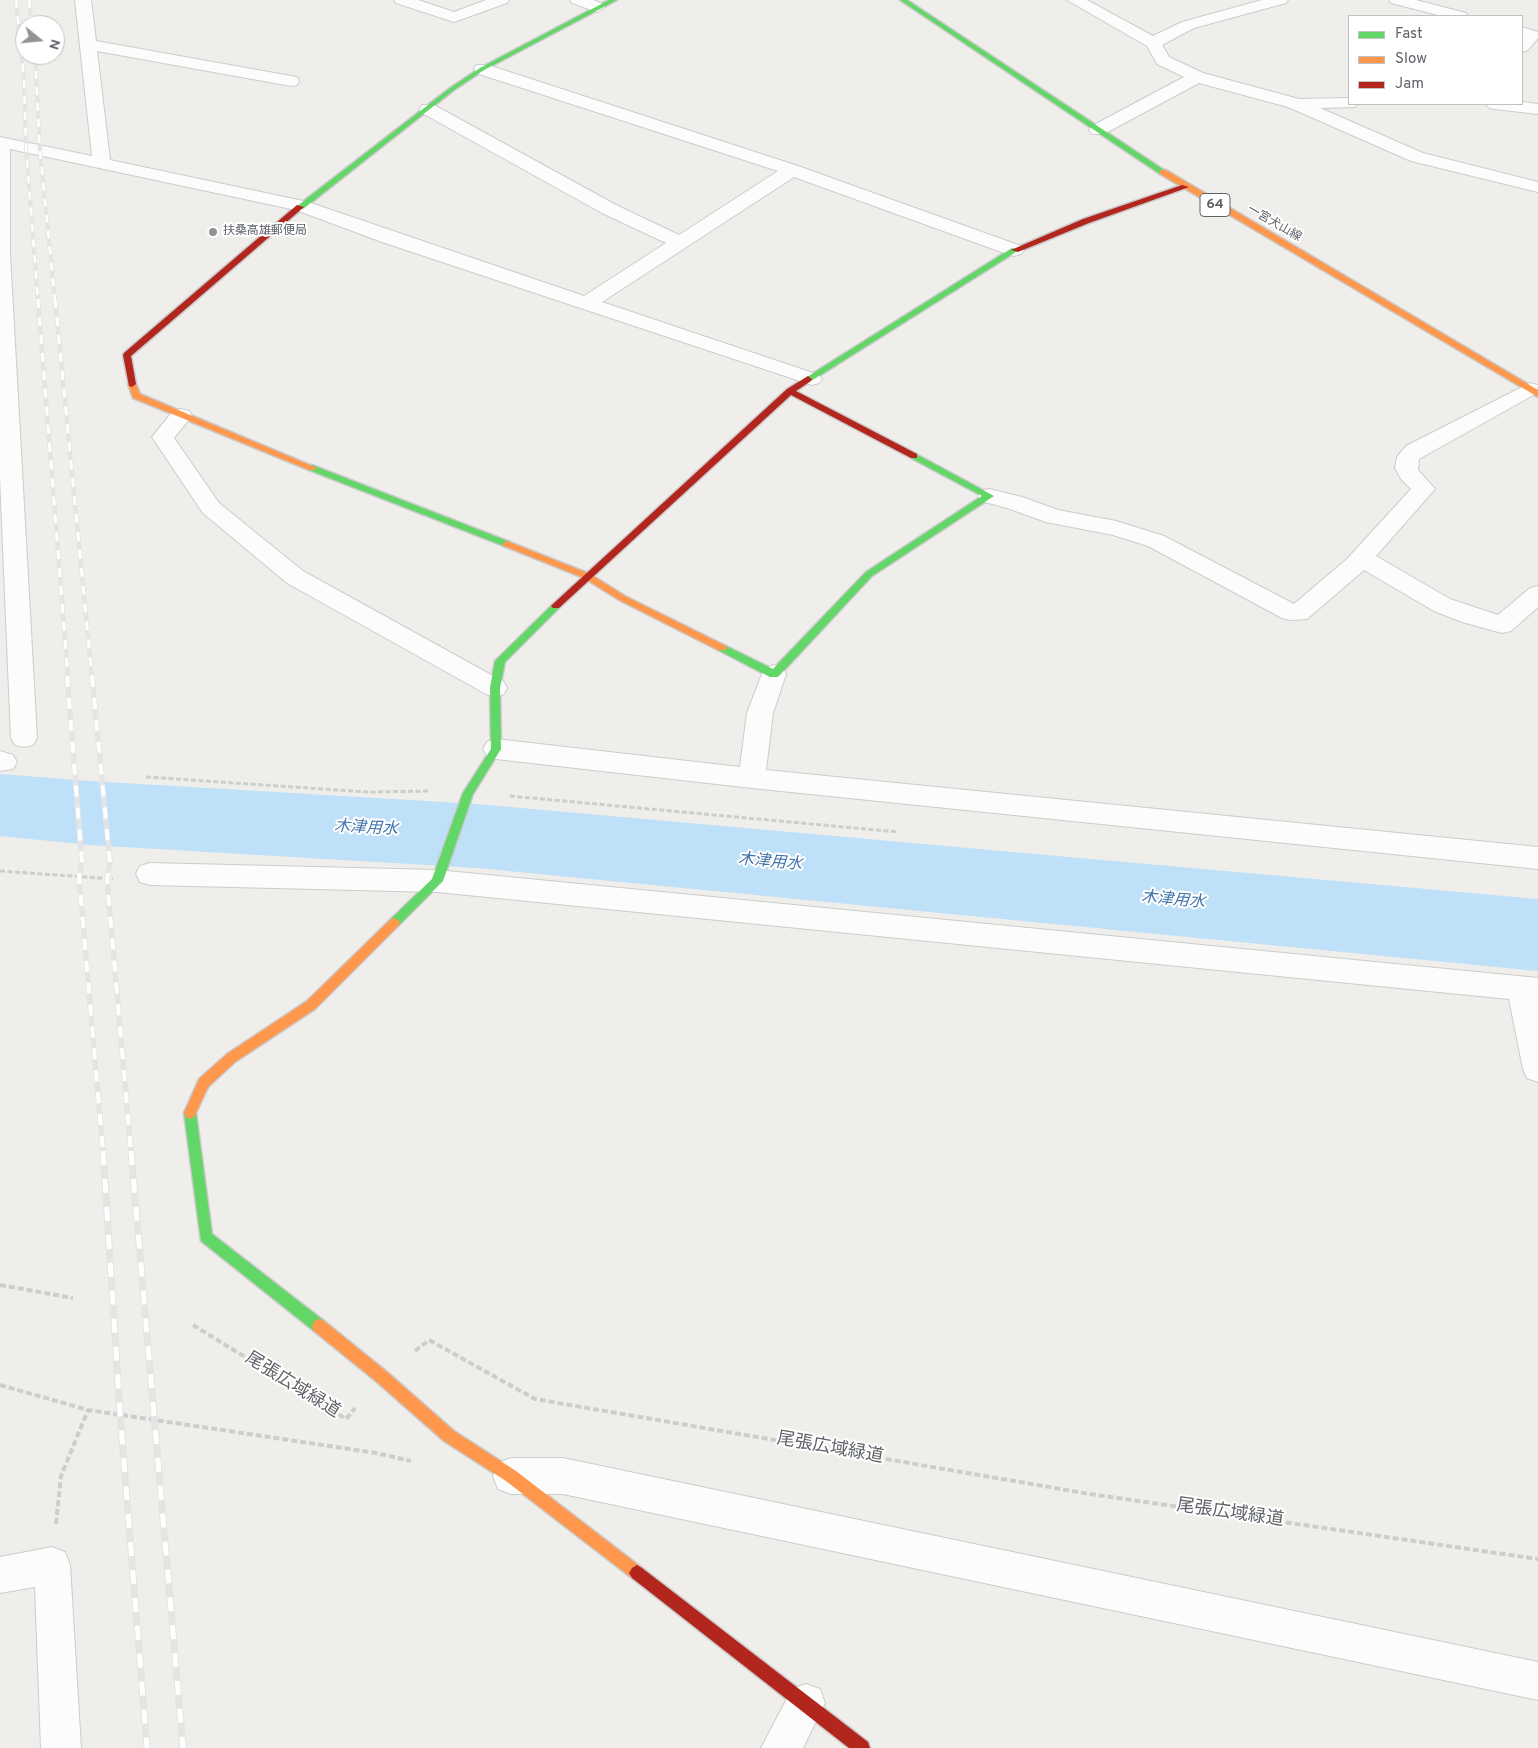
<!DOCTYPE html>
<html>
<head>
<meta charset="utf-8">
<style>
	body { margin:0 }
	#map { position:relative; width:1538px; height:1748px; overflow:hidden; background:#efeeea; font-family:Overpass,sans-serif }
	canvas { display:block }
	.legend { position:absolute; left:1348px; top:15px; width:175px; height:90px; box-sizing:border-box; background:#fff; border:1px solid #bfc1c3; margin:0; padding:6px 9px; list-style:none; font-size:15px; color:#5f6368 }
	.legend li { display:flex; align-items:center; gap:10px; height:25px }
	.legend b { width:25px; border:1px solid #bfc1c3 }
	.north { position:absolute; left:15px; top:15px; width:50px; height:50px; box-sizing:border-box; background:#fff; border:1px solid #bfc1c3; border-radius:50%; rotate:107deg; font-size:14px; font-weight:700; line-height:20px; text-align:center; color:#5f6368 }
	.north::after { content:''; display:block; margin:auto; width:18px; height:22px; background:#919496; clip-path:polygon(50% 0,100% 100%,50% 72%,0 100%) }
</style>
</head>
<body>
<div id="map">
<canvas width="1538" height="1748"></canvas>
<ul class="legend">
<li><b style="height:6px;background:#63d668"></b>Fast</li>
<li><b style="height:6px;background:#ff974d"></b>Slow</li>
<li><b style="height:6px;background:#b3261e"></b>Jam</li>
</ul>
<div class="north">N</div>
</div>
<script>
const c = document.querySelector('canvas').getContext('2d');
c.lineJoin = 'round';
const poly = rows => new Path2D(rows.map(r => 'M' + r).join(''));
function fillPath(path, color) { c.fillStyle = color; c.fill(path, 'evenodd'); }
function strokePath(path, color, width, dash) { c.strokeStyle = color; c.lineWidth = width; c.lineCap = dash ? 'butt' : 'round'; c.setLineDash(dash || []); c.stroke(path); }
function label(font, color, halo, rows, align = 'center') {
  c.font = font + ' Overpass,"Noto Sans JP",sans-serif'; c.lineWidth = 4; c.setLineDash([]); c.textBaseline = 'middle'; c.strokeStyle = halo; c.fillStyle = color; for (const [text, x, y, turn = 0] of rows) {
    c.save(); c.translate(x, y); c.rotate((+turn || 0) * Math.PI / 180); c.textAlign = isNaN(turn) ? turn : align; if (halo) c.strokeText(text, 0, 0); c.fillText(text, 0, 0); c.restore();
  }
}
const river = poly([
	[0,774,90,781,477,804,1538,899,1538,971,477,868,90,845,0,836,0,774]
]);
const pathFar1 = poly([
	[146,777,368,792,429,791],
	[510,796,898,832],
	[0,871,113,879]
]);
const path = poly([
	[0,1285,73,1298],
	[193,1325,346,1419,355,1408],
	[415,1351,429,1340,535,1399,1090,1494,1538,1559],
	[0,1385,88,1410,376,1453,411,1461],
	[56,1524,61,1476,88,1410]
]);
const street = poly([
	[75,0,91,0,96,41,291,76,297,77,299,81,297,85,291,86,97,51,110,160,308,202,584,296,666,243,602,213,422,113,419,109,422,105,434,105,616,205,679,235,778,171,476,73,474,69,476,65,488,65,798,166,1021,246,1024,250,1021,254,1014,256,1007,254,794,177,602,302,819,375,822,379,819,383,812,385,382,242,296,210,10,149,10,254,37,738,33,745,24,747,15,745,11,738,0,477,0,137,92,156,75,0],
	[394,0,418,0,454,12,486,0,509,0,507,3,454,22,396,3,394,0],
	[570,0,593,0,603,4,605,7,597,12,572,3,570,0],
	[1067,0,1087,0,1153,36,1182,22,1262,0,1288,0,1286,3,1194,28,1162,45,1169,57,1203,73,1299,99,1349,98,1349,104,1357,104,1355,107,1320,108,1423,153,1538,182,1538,192,1411,161,1288,107,1199,83,1104,134,1092,134,1089,130,1092,126,1184,77,1157,64,1147,46,1067,0],
	[1389,0,1416,0,1466,13,1468,16,1442,16,1391,3,1389,0],
	[1522,27,1538,32,1538,38,1528,50,1522,52,1522,27],
	[1522,102,1538,104,1538,114,1495,109,1489,108,1486,104,1522,104,1522,102],
	[1530,383,1538,385,1537,393,1419,459,1418,470,1435,489,1376,556,1450,599,1498,615,1530,588,1538,586,1538,607,1511,631,1502,633,1462,622,1434,611,1364,570,1307,619,1290,620,1282,618,1148,546,1113,535,1046,522,1007,508,981,501,978,496,981,491,989,489,1022,497,1058,510,1116,521,1164,536,1294,604,1347,559,1411,489,1401,479,1395,468,1397,457,1406,446,1530,383],
	[181,409,189,411,192,416,174,438,219,503,303,571,504,682,507,688,504,694,495,697,486,694,287,583,203,513,152,437,173,411,181,409],
	[774,665,783,668,786,674,773,713,766,770,1538,847,1538,869,752,788,496,759,487,756,483,749,487,742,496,739,740,767,747,713,762,674,765,668,774,665],
	[0,751,13,755,17,762,13,769,0,771,0,751],
	[150,863,437,870,1538,978,1538,1082,1527,1078,1523,1069,1509,999,437,892,150,885,140,882,136,874,140,866,150,863],
	[511,1458,563,1458,1538,1662,1538,1700,563,1494,511,1494,498,1489,493,1476,498,1463,511,1458],
	[52,1547,65,1552,70,1565,81,1748,41,1748,35,1587,0,1593,0,1557,52,1547],
	[806,1684,820,1689,825,1703,803,1748,761,1748,792,1689,806,1684]
]);
const fast = poly([
	[609,0,617,0,484,70,454,90,303,209,296,207,450,88,480,68,609,0],
	[900,0,907,0,1167,172,1160,174,900,0],
	[1012,248,1019,250,811,381,805,381,804,379,1012,248],
	[914,453,994,496,872,576,778,677,770,677,718,650,717,648,718,646,726,646,773,669,866,572,982,496,911,458,910,456,914,453],
	[312,465,510,542,512,544,507,547,504,546,309,470,307,468,312,465],
	[556,603,559,604,561,606,505,662,500,688,501,749,473,794,443,881,398,926,390,926,388,923,390,920,432,879,463,793,491,749,490,688,495,661,553,604,556,603],
	[190,1107,194,1109,196,1113,212,1234,324,1321,326,1326,324,1331,319,1333,314,1331,201,1241,184,1113,186,1109,190,1107]
]);
const slow = poly([
	[1160,170,1166,170,1538,390,1538,397,1160,174,1160,170],
	[132,381,136,384,140,394,317,468,315,470,309,470,133,398,128,384,132,381],
	[507,541,590,574,625,596,726,646,727,648,726,650,718,650,619,600,584,578,504,546,502,544,507,541],
	[394,918,398,920,400,923,398,926,315,1009,235,1062,208,1087,194,1117,190,1119,186,1117,184,1113,199,1079,227,1054,307,1001,390,920,394,918],
	[319,1319,324,1321,387,1372,454,1431,516,1471,642,1568,645,1573,642,1578,637,1581,632,1578,506,1481,444,1441,377,1382,314,1331,312,1326,314,1321,319,1319]
]);
const jam = poly([
	[1182,185,1189,187,1089,223,1018,252,1011,250,1083,219,1182,185],
	[297,205,304,207,131,356,136,384,132,387,129,386,123,355,124,353,297,205],
	[808,376,812,379,811,381,796,391,917,454,917,458,911,458,791,395,559,608,553,608,551,606,553,604,787,389,808,376],
	[637,1565,642,1568,868,1742,870,1748,849,1748,632,1578,629,1573,632,1568,637,1565]
]);
const railFar3 = poly([
	[16,0,24,80,26,147,38,301],
	[29,0,32,25],
	[35,55,40,151,55,301]
]);
const railFar2 = poly([
	[38,299,68,678],
	[55,299,92,678]
]);
const railFar1 = poly([
	[67,676,82,862,79,877,103,1152],
	[92,676,110,863,107,880,131,1152]
]);
const rail = poly([
	[103,1151,120,1413,147,1748],
	[131,1151,183,1748]
]);
const markers = [
	[213,232,5,"#919496"]
];
const farStreetnames = [
	["一宮犬山線",1274,224,30]
];
const farPoinames = [
	["扶桑高雄郵便局",223,232]
];
const shields = [
	[1215,205,30]
];
const shieldNames = [
	["64",1215,205]
];
const waterNames = [
	["木津用水",366,829,3],
	["木津用水",770,863,5],
	["木津用水",1173,901,5]
];
const nearStreetnames = [
	["尾張広域緑道",292,1386,32],
	["尾張広域緑道",830,1449,10],
	["尾張広域緑道",1230,1514,8]
];
fillPath(river, '#bfe0f9');
strokePath(street, '#cbcccc', 2);
strokePath(fast, '#cacacb', 3);
strokePath(slow, '#cacacb', 3);
strokePath(jam, '#cacacb', 3);
strokePath(pathFar1, '#cacfcc', 3, [5, 2.5]);
strokePath(path, '#cacfcc', 4, [6, 3]);
fillPath(street, '#fdfcfc');
fillPath(fast, '#63d668');
fillPath(slow, '#ff974d');
fillPath(jam, '#b3261e');
strokePath(railFar3, '#e4e4e4', 4);
strokePath(railFar2, '#e4e4e4', 4.5);
strokePath(railFar1, '#e4e4e4', 5.5);
strokePath(rail, '#e4e4e4', 7);
strokePath(railFar3, '#fff', 2.5, [8]);
strokePath(railFar2, '#fff', 3, [9]);
strokePath(railFar1, '#fff', 4, [11]);
strokePath(rail, '#fff', 5, [14]);
for (const [x, y, r, color] of markers) { const dot = new Path2D(); dot.arc(x, y, r, 0, 2 * Math.PI); c.fillStyle = color; c.fill(dot); strokePath(dot, '#fff', 2); }
label('12px', '#5f6368', '#fff', farStreetnames);
label('12px', '#5f6368', '#fff', farPoinames, 'left');
for (const [x, y, w] of shields) { const box = new Path2D(); box.roundRect(x - w / 2, y - 11.5, w, 23, 4); c.fillStyle = '#fff'; c.fill(box); strokePath(box, '#5f6368', 1); }
label('bold 14px', '#5f6368', null, shieldNames);
label('italic 16px', '#4174aa', '#fff', waterNames);
label('18px', '#5f6368', '#fff', nearStreetnames);
</script>
</body>
</html>
